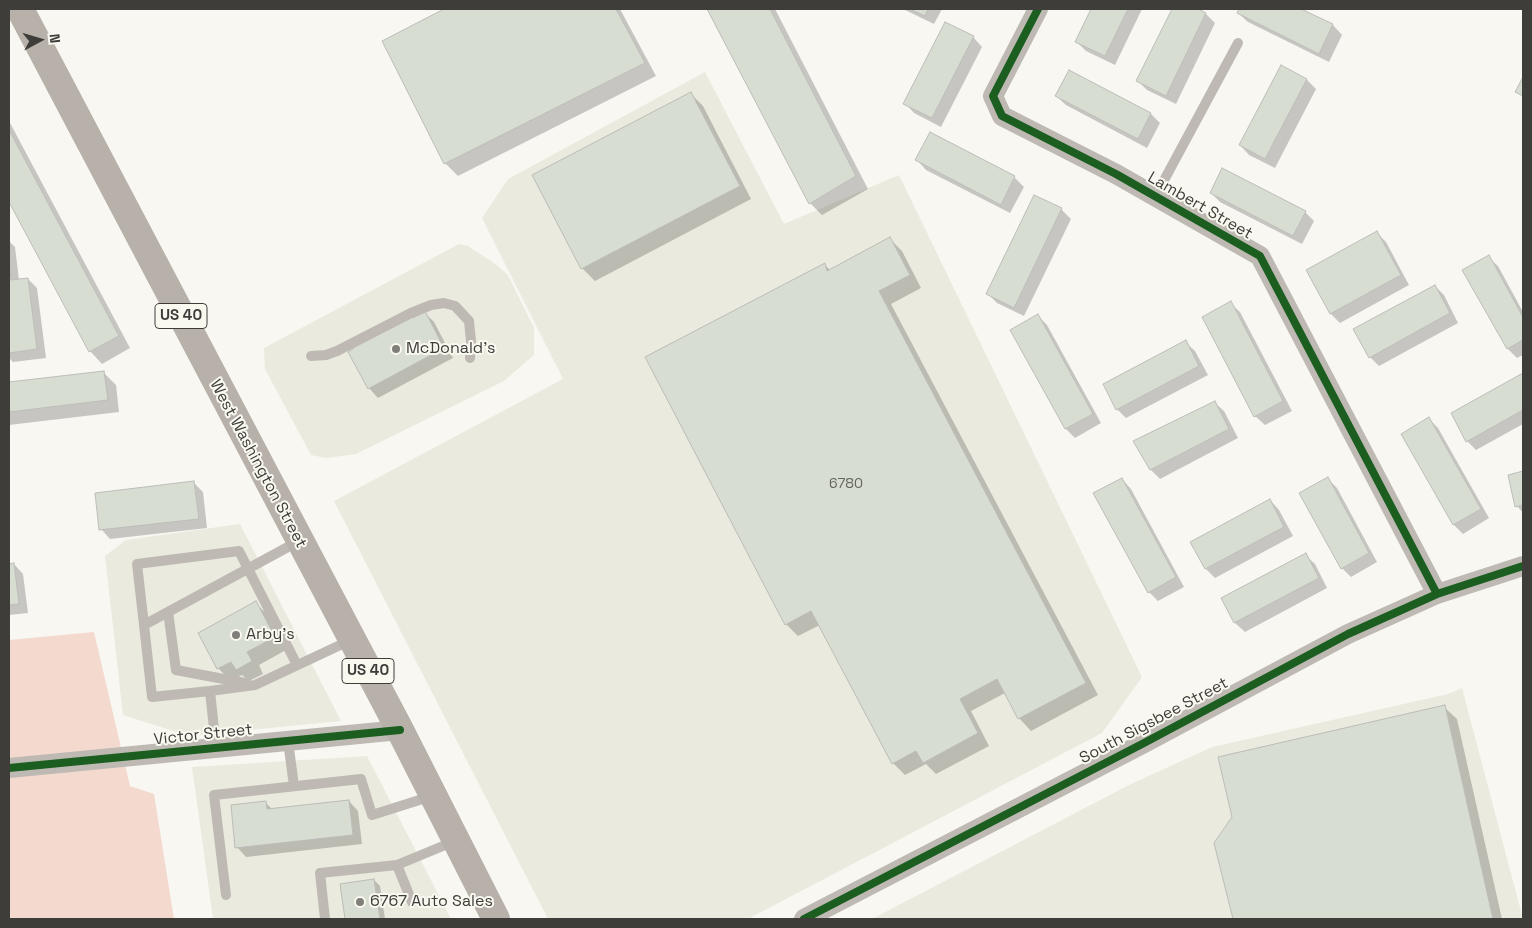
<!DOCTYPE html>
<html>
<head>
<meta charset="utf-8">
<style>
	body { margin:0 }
	#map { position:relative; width:1532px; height:928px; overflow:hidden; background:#f8f7f2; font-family:"Space Grotesk",sans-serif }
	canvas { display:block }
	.frame { position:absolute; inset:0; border:10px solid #3e3d3a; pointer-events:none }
	.north { position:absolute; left:15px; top:15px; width:50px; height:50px; -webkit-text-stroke:4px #faf9f0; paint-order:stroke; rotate:84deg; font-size:14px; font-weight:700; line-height:20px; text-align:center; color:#3e3d3a }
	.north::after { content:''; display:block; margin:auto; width:18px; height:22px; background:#3e3d3a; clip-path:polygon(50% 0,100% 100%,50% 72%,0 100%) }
</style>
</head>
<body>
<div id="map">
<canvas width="1532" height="928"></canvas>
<div class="frame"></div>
<div class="north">N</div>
</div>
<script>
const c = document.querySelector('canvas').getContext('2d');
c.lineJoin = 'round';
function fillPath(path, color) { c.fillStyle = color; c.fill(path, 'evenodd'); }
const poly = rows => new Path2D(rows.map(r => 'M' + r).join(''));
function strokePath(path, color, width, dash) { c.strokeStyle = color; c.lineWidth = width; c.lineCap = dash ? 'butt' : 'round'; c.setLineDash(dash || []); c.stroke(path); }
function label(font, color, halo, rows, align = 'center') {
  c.font = font + ' "Space Grotesk",sans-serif'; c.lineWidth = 4; c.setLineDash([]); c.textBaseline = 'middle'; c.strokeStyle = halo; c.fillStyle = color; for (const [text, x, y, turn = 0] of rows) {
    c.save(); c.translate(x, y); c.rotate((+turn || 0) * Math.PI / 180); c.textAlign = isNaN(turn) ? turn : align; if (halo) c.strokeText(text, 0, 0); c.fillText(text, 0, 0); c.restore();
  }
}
const built = poly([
	[705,72,784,224,899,175,1142,677,1102,733,748,919,548,919,334,501,563,379,482,218,508,179],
	[459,244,468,246,494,263,508,275,534,328,534,355,504,381,356,454,326,458,311,455,265,369,264,348],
	[240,524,341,721,189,736,123,715,105,556,126,540],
	[1462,688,1523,919,872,919,1131,784,1212,747,1448,694],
	[367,756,451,919,213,919,192,767]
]);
const green = poly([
	[94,632,130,786,154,794,174,919,9,919,9,640]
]);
const shadow = poly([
	[447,9,620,9,656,76,458,176,446,164,384,42],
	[708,9,775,9,868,189,822,215,810,203],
	[903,9,942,9,934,24],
	[1092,9,1142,9,1115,65,1086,51,1077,42],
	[1173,9,1195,9,1206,14,1215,23,1176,104,1147,90,1138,81],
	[1240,9,1299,9,1333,25,1342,35,1329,62,1248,22,1238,13],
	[973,37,982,47,941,127,914,113,905,103],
	[1282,66,1307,80,1316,89,1275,168,1249,155,1240,145],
	[690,93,703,106,751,199,595,281,582,268,534,175],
	[1056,96,1151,114,1160,123,1147,148,1066,105],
	[9,121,130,348,102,364,90,351,9,199],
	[931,134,1014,177,1024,187,1010,213,926,170,917,160],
	[1211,193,1305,212,1314,221,1302,244,1220,202],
	[1035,196,1061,209,1071,219,1024,316,997,303,988,294],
	[1377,233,1386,242,1409,285,1340,323,1331,314,1308,271],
	[890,239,902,251,921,288,891,304,1098,695,1031,731,1019,718,1005,693,971,711,989,746,936,774,926,764,905,775,893,763,820,625,798,636,786,624,824,264,830,270],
	[9,241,15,247,19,280,28,279,37,288,46,358,13,362,9,358],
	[1488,257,1498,266,1523,312,1523,355,1517,358,1508,349,1464,271],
	[1435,286,1444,295,1458,323,1379,366,1370,357],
	[1230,303,1240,312,1292,411,1265,425,1255,416],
	[425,313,434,322,453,358,378,398,369,388,410,315,414,319],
	[1038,316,1047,325,1101,423,1075,438,1066,429,1012,330],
	[1185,342,1195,351,1208,375,1126,418,1117,409],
	[104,373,116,385,119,412,9,425,9,383],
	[1523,375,1523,424,1476,450,1467,441,1453,413],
	[1214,402,1224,411,1238,438,1160,479,1151,470,1135,441],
	[1429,419,1438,428,1489,518,1463,534,1454,525],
	[1523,472,1523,513,1517,506,1510,476],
	[1327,478,1337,488,1377,562,1351,577,1342,568],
	[1122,479,1131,489,1184,587,1158,601,1149,592],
	[194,483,203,492,207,528,110,539,101,529],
	[1270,500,1279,510,1293,536,1215,578,1206,569],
	[1305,555,1315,564,1327,588,1245,632,1235,623,1223,599],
	[14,564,23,574,28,613,9,615,9,565],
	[255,603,268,615,286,650,259,665,263,674,249,681,242,675,231,681,218,668,199,633],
	[1444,707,1457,719,1502,919,1234,919,1216,844],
	[349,801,358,811,362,844,246,857,237,847,266,803,273,810],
	[374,880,380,886,385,919,346,919,341,885]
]);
const building = poly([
	[444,9,616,9,645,63,444,164,382,41,444,9],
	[707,9,770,9,856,176,809,204,707,9],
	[910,9,928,9,925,16,910,9],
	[1091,9,1128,9,1105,56,1075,42,1091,9],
	[1172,9,1198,9,1206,13,1166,96,1136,81,1172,9],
	[1239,9,1301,9,1333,24,1319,54,1237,13,1239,9],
	[945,22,974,36,932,118,903,104,945,22],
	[1281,65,1307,79,1265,159,1239,145,1281,65],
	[1069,70,1151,113,1138,139,1055,96,1069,70],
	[1523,77,1523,96,1515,92,1523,77],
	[691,92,740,186,581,269,532,175,691,92],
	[9,130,119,336,89,352,9,202,9,130],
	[930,132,1015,176,1001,205,915,160,930,132],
	[1222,168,1306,211,1293,236,1210,193,1222,168],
	[1034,195,1062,208,1014,308,986,294,1034,195],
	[1377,231,1401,275,1330,314,1306,270,1377,231],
	[890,237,910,275,879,291,1086,683,1018,719,997,679,960,699,978,733,923,763,916,751,892,764,811,611,785,625,645,357,825,263,827,271,890,237],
	[1489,255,1523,317,1523,340,1507,349,1462,270,1489,255],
	[9,257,11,280,28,278,37,349,9,353,9,257],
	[1435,285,1450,313,1369,358,1353,329,1435,285],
	[1231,301,1283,401,1254,417,1202,317,1231,301],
	[425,311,444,348,368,389,348,352,353,349,352,345,411,313,413,318,425,311],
	[1038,314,1093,414,1065,429,1010,330,1038,314],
	[1186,340,1199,366,1116,410,1103,384,1186,340],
	[104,371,108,400,9,412,9,382,104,371],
	[1523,373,1523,410,1466,442,1451,413,1523,373],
	[1215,401,1229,429,1150,470,1133,441,1215,401],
	[1429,417,1481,509,1453,525,1401,434,1429,417],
	[1523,471,1523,505,1515,507,1508,475,1523,471],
	[1328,477,1369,553,1341,569,1299,493,1328,477],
	[1122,478,1176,577,1148,593,1093,493,1122,478],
	[194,481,199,519,99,530,95,493,194,481],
	[1270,499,1284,527,1205,569,1190,542,1270,499],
	[1306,553,1319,578,1234,623,1221,598,1306,553],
	[14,563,19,604,9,605,9,564,14,563],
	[256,601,275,637,247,652,252,661,236,670,231,662,217,669,198,633,256,601],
	[1445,705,1493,919,1233,919,1214,843,1232,817,1218,757,1445,705],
	[349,800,353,835,235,848,231,805,266,801,267,809,349,800],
	[374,879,380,919,345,919,340,884,374,879]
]);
const service = poly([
	[1155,197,1238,43],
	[311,356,326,355,337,351,411,313,431,305,444,303,455,306,469,321,471,341,470,358],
	[168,612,176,670,245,683],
	[144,625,137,564,239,551,297,665],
	[210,691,255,685,351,640],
	[288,741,294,786],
	[216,748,210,691,152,697,144,625,299,541],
	[397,865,412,902],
	[226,895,214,795,361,779,372,815,432,796],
	[325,919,320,873,397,865,455,841]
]);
const minor = poly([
	[1038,9,993,96,1002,116,1116,174,1260,256,1437,594],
	[9,768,400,730],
	[804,919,1144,743,1348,634,1437,594,1523,566]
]);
const primary = poly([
	[20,9,400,730,496,919]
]);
const cycleway = poly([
	[1038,9,993,96,1002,116,1116,174,1260,256,1437,594],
	[9,768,400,730],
	[804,919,1144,743,1348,634,1437,594,1523,566]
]);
const markers = [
	[396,349,5,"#7f7e7a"],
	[236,635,5,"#7f7e7a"],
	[360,902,5,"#7f7e7a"]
];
const numberNames = [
	["6780",846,484]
];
const shields = [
	[181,316,52],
	[368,671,52]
];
const shieldNames = [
	["US 40",181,316],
	["US 40",368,671]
];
const streetNames = [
	["Lambert Street",1200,206,30],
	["West Washington Street",258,464,62],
	["South Sigsbee Street",1154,721,-28],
	["Victor Street",203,735,-6]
];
const poiNames = [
	["McDonald's",406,349],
	["Arby's",246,635],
	["6767 Auto Sales",370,902]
];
fillPath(built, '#ebeadf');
fillPath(green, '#f4d9cf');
fillPath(shadow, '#0003');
fillPath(building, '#d8ddd1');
strokePath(building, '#bcbcb9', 1);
strokePath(service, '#bebab3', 10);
strokePath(minor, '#bebab3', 20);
strokePath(primary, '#b7b1aa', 28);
strokePath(cycleway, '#1b5e20', 8);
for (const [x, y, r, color] of markers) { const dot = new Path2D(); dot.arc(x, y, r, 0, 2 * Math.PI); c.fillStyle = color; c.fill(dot); strokePath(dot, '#faf9f0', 2); }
label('14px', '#646560', null, numberNames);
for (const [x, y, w] of shields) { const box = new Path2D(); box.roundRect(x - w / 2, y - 12.5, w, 25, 4); c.fillStyle = '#faf9f0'; c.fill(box); strokePath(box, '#3e3d3a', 1); }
label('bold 15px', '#3e3d3a', null, shieldNames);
label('16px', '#3e3d3a', '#faf9f0', streetNames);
label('16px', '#3e3d3a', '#faf9f0', poiNames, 'left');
</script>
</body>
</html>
